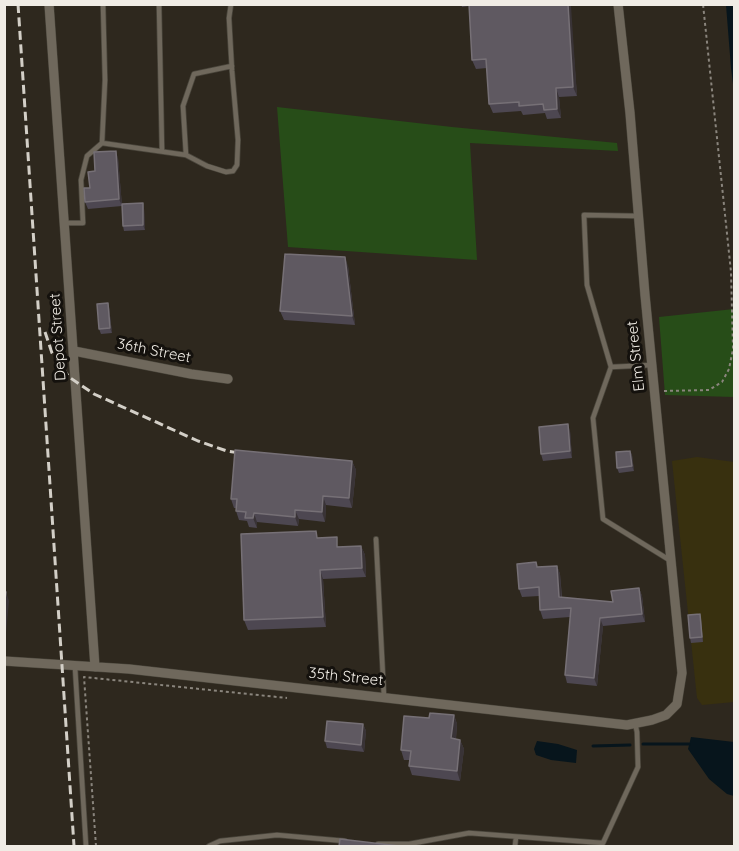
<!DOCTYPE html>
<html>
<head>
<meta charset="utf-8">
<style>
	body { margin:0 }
	#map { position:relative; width:739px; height:851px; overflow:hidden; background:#2e281e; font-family:Quicksand,sans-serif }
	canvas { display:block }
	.frame { position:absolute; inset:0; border:6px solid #f0ece5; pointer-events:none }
</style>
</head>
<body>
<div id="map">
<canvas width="739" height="851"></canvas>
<div class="frame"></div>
</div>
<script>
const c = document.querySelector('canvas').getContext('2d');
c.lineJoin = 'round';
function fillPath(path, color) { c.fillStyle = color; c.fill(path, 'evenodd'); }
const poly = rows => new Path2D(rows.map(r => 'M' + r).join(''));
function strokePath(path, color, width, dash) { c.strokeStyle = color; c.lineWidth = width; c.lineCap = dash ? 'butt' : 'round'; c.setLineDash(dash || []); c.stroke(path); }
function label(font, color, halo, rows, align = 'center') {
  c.font = font + ' Quicksand,sans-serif'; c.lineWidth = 6; c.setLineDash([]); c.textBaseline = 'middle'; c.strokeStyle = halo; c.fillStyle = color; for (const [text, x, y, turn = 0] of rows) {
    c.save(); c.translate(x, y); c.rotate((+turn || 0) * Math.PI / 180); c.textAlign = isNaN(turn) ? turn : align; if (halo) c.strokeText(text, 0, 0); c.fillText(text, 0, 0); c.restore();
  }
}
const green = poly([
	[277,107,452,127,617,143,618,151,470,143,477,260,288,247],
	[734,309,734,397,665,395,659,317]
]);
const sand = poly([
	[697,457,734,462,734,702,702,705,697,698,672,461]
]);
const water = poly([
	[726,5,734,5,734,92,731,68],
	[691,737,734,742,734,796,727,794,709,779,688,749],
	[537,741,558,744,577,750,576,763,551,760,536,755,534,749]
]);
const stream = poly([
	[643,744,689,744],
	[593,746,630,745]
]);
const path = poly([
	[664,391,709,390,722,382,729,369,733,349,731,272,703,4],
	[96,846,84,677,287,698]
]);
const lane = poly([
	[159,4,162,151],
	[102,143,105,80,103,4],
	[186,155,183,106,194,74,232,66],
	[638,216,584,215,587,285,611,367,593,418,603,519,671,561],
	[64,223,83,223,81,180,87,156,102,143,186,155,207,166,226,172,233,171,237,165,238,140,232,71,229,18,231,4],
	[611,367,652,365],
	[376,539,384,697],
	[75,667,86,846],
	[378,844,409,844,469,833,603,843,638,767,637,732,635,723],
	[209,846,220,841,277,835,345,841],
	[515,846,516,837]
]);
const street = poly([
	[49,4,95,667],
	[74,351,191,374,228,379],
	[4,661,129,669,627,725,652,720,666,715,677,704,682,673,645,295,630,113,618,4]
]);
const rail = poly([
	[18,4,74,846],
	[45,332,52,353,69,377,94,394,198,441,227,451,252,455]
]);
const wall = poly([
	[461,4,570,4,577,96,559,97,561,118,547,119,545,113,523,115,521,111,493,113,489,104,487,68,476,69,472,60,469,6,462,7],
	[118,158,122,206,88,209,85,202,95,171],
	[144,208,145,230,124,231,123,226],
	[348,266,355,325,284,320,280,311],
	[108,303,109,307,112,333,101,334,99,329],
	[570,431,572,458,543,461,541,454],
	[630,451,632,455,634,471,619,473,617,468],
	[352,461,356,470,352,508,326,505,325,522,299,519,298,526,257,522,257,528,249,527,247,521,239,520,236,511,236,508,234,508,231,499],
	[319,538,340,547,361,546,365,555,366,577,323,579,326,627,248,630,244,620],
	[557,566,560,574,562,597,613,602,639,588,642,596,645,622,603,626,597,686,567,683,565,675,570,617,543,619,540,610,539,596,522,597,519,589,538,567],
	[701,619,703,642,691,643,690,638],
	[454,715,457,724,456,739,460,740,464,749,460,781,412,775,409,766,410,760,404,760,401,750,429,718],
	[363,724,366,731,364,752,327,748,325,741]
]);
const shadedWall = poly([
	[568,4,570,4,571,6,577,96,573,87],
	[556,88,559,97,561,118,557,109],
	[116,151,118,158,122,206,119,199],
	[143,203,144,208,145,230,143,225],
	[345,257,348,266,355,325,352,316],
	[108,303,109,307,112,333,110,328],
	[568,424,570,431,572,458,570,451],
	[630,451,632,455,634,471,632,466],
	[352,461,356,470,352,508,349,498],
	[323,496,326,505,325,522,322,512],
	[295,510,299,519,298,526,295,517],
	[254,513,257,522,257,528,253,518],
	[361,546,365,555,366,577,362,568],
	[557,566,560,574,562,605,559,597],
	[320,570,323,579,326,627,323,617],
	[639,588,642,596,645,622,642,614],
	[6,592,9,601,5,644,4,607],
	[600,618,603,626,597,686,594,678],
	[454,715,457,724,455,748,451,738],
	[363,724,366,731,364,752,361,745],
	[460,740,464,749,460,781,457,771]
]);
const building = poly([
	[469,4,568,4,573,87,556,88,557,109,544,110,543,104,519,106,519,102,489,104,486,59,472,60,469,4],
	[116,151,119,199,85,202,84,188,90,188,88,172,95,171,94,152,116,151],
	[143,203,143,225,123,226,122,204,143,203],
	[285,254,345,257,352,316,280,311,285,254],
	[108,303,110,328,99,329,97,304,108,303],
	[568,424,570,451,541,454,539,427,568,424],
	[235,450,352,461,349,498,323,496,322,512,295,510,295,517,254,513,253,518,245,518,246,512,236,511,237,499,231,499,235,450],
	[630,451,632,466,617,468,616,452,630,451],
	[316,531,317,538,337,537,337,547,361,546,362,568,320,570,323,617,244,620,241,534,316,531],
	[536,562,537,567,557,566,559,597,613,602,611,591,639,588,642,614,600,618,594,678,565,675,571,608,540,610,539,587,519,589,517,564,536,562],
	[4,591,6,592,4,607,4,591],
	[700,614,702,637,690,638,688,615,700,614],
	[430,713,454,715,451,738,460,740,457,771,409,766,411,751,401,750,404,716,429,718,430,713],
	[327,721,363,724,361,745,325,741,327,721],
	[340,839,399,846,339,846,340,839]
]);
const streetNames = [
	["Depot Street",58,337,-94],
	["36th Street",154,351,11],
	["Elm Street",636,356,-96],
	["35th Street",346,677,6]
];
fillPath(green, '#274d18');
fillPath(sand, '#38300f');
fillPath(water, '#07151c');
strokePath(stream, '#07151c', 3);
strokePath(lane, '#4a463c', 6);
strokePath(street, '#4a463c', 10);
strokePath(path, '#8a857d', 2, [3, 3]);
strokePath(lane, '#6f685c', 4.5);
strokePath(street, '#6f685c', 9);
strokePath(rail, '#d3cfc7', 3, [9, 4.5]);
fillPath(wall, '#4d4751');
fillPath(shadedWall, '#393336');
fillPath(building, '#5f5961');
strokePath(building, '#767076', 1.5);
label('15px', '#f0ece5', '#14110d', streetNames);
</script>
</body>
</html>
